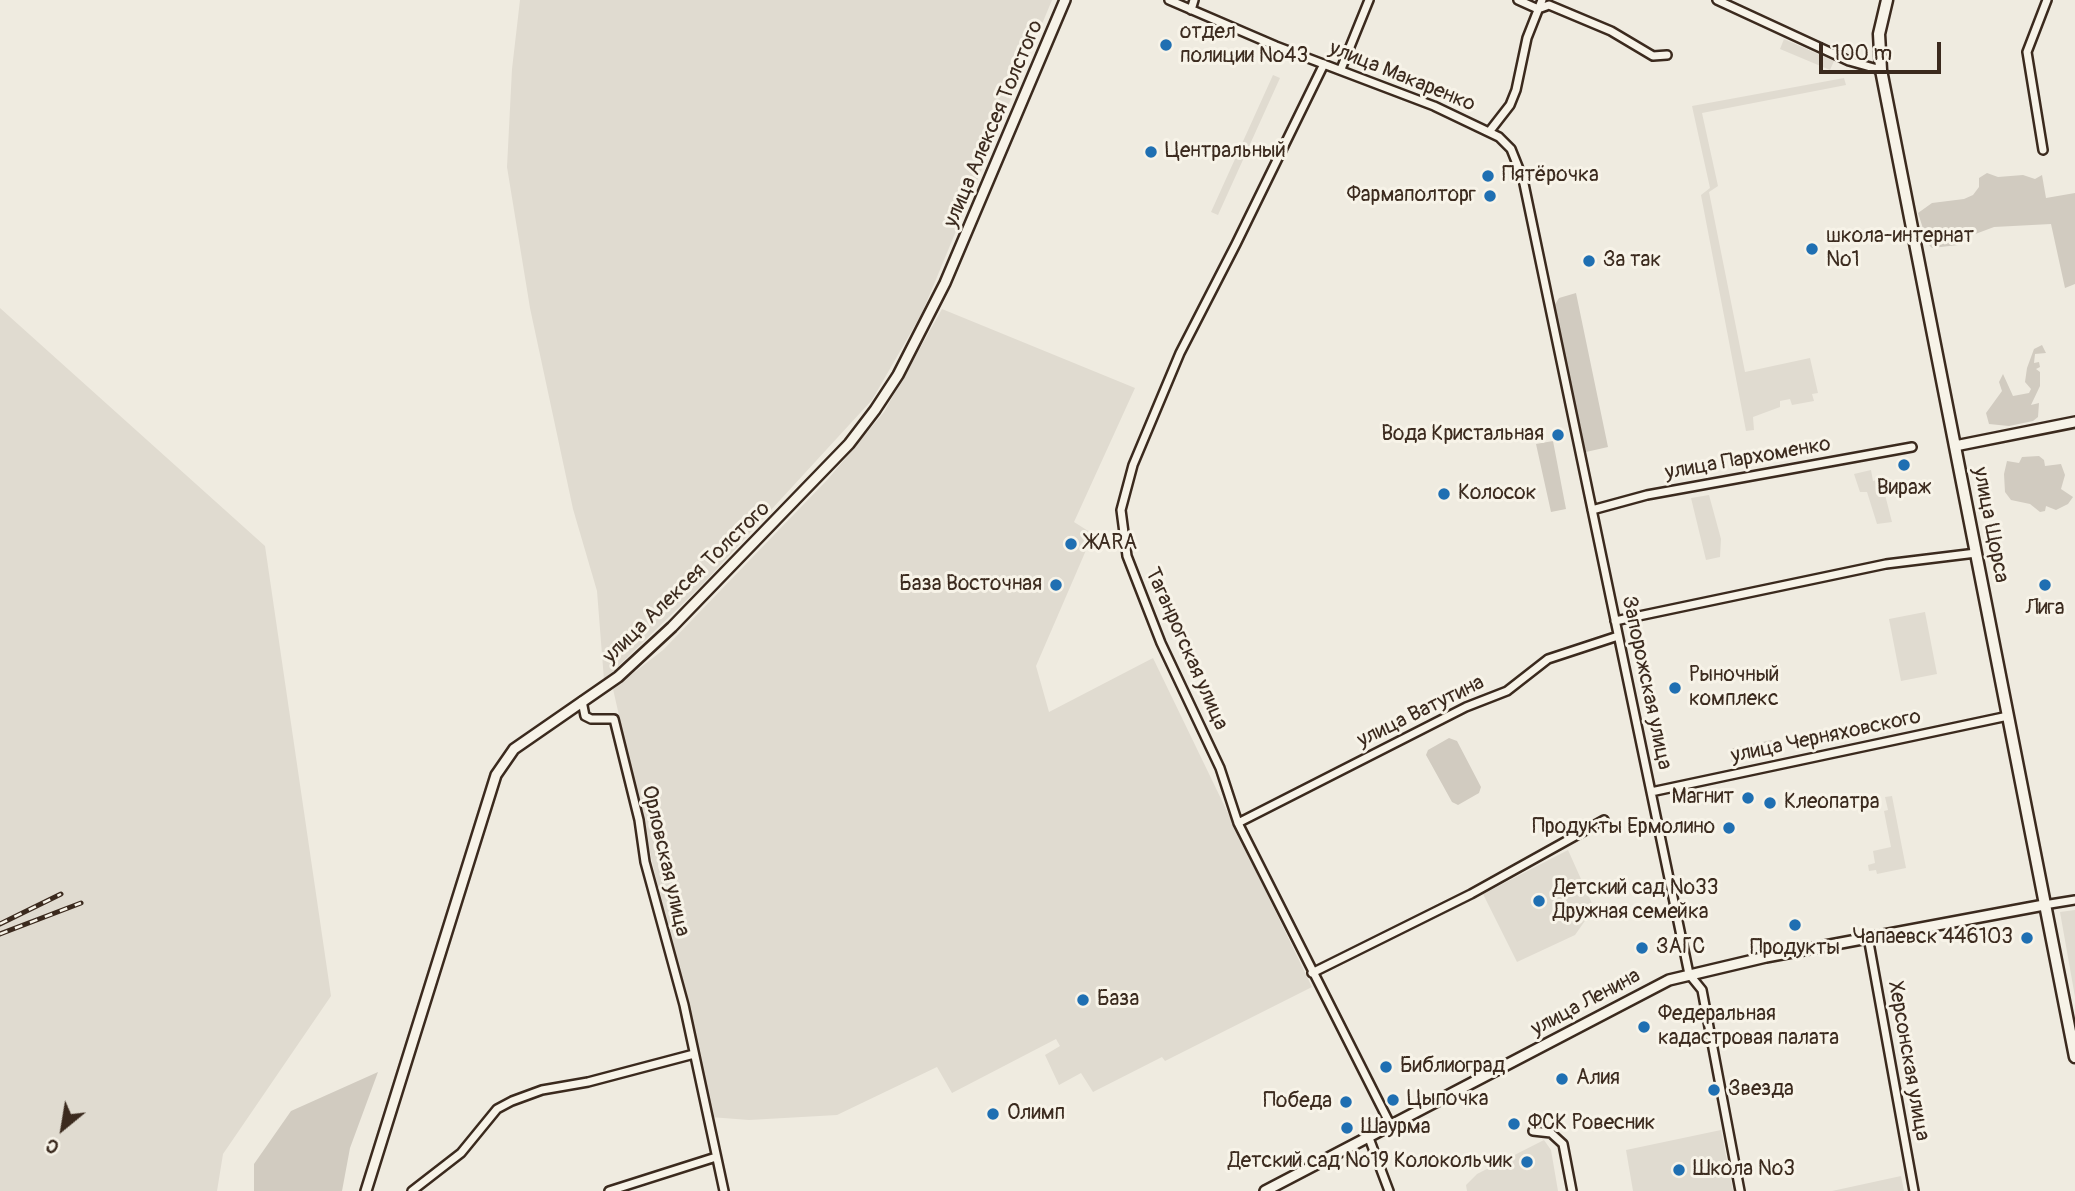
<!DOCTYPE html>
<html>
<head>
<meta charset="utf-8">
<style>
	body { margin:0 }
	#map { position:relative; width:2075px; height:1191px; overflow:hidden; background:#efebe0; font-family:Pangolin,sans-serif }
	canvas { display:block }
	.north { position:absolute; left:28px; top:1093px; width:70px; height:70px; -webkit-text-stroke:5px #f7f3e8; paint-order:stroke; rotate:210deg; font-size:19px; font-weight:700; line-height:28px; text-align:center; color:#3b2a1e }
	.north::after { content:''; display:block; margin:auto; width:24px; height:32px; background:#3b2a1e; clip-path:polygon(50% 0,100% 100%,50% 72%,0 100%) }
	.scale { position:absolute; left:1819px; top:42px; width:122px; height:32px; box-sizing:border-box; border:4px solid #3b2a1e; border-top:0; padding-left:9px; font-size:21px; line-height:24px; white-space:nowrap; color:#3b2a1e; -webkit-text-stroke:5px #f7f3e8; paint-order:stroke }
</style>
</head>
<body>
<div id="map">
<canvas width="2075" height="1191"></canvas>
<div class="north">С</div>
<div class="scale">100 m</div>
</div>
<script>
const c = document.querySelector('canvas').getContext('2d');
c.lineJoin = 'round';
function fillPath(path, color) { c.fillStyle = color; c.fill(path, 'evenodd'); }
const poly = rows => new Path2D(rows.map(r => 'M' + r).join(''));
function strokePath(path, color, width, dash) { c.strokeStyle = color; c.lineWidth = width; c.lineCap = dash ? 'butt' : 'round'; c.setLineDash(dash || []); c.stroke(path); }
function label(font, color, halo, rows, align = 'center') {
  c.font = font + ' Pangolin,sans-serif'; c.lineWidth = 6; c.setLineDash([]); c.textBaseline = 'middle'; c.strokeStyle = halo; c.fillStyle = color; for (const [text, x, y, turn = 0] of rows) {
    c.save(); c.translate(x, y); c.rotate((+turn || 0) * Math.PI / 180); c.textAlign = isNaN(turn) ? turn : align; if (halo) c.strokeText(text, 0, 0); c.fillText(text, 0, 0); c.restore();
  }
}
const built = poly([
	[520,0,1052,0,922,313,872,400,703,584,604,680,597,591,573,509,530,308,507,167,512,69],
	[1784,39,1834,61,1830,70,1780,49],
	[1273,75,1280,78,1218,215,1211,212],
	[1844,78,1846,85,1702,113,1718,186,1709,192,1745,372,1810,358,1818,393,1812,394,1814,401,1792,405,1790,399,1780,401,1780,407,1753,417,1754,430,1746,431,1701,195,1710,188,1692,106],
	[0,308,265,546,331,996,223,1154,217,1191,0,1191],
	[942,309,1135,388,1074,522,1093,534,1036,666,1049,712,1153,658,1312,987,1165,1061,1162,1057,1093,1092,1081,1073,1059,1085,1045,1055,1060,1046,1056,1039,952,1093,937,1067,837,1115,749,1120,710,1117,613,689,663,650,828,479,884,412],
	[1871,470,1873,481,1881,479,1892,522,1877,524,1867,492,1860,492,1854,474],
	[1709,495,1721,539,1720,557,1706,560,1691,498],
	[1925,612,1937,674,1901,681,1889,619],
	[1892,796,1906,868,1877,874,1876,870,1869,871,1868,865,1875,863,1873,851,1891,847,1884,811,1888,810,1885,797],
	[1568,850,1594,908,1575,935,1517,962,1483,894],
	[2075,910,2075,997,2060,912],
	[1721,1130,1733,1191,1633,1191,1626,1150],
	[1544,1140,1551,1150,1558,1191,1467,1191,1466,1185,1477,1174],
	[1901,1176,1904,1191,1832,1191]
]);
const green = poly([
	[1987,173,1998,177,2023,175,2035,179,2042,175,2046,198,2075,193,2075,284,2065,288,2051,224,1994,227,1962,239,1958,245,1932,248,1928,244,1918,213,1932,203,1964,199,1973,195,1979,187,1979,178],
	[1576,293,1608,447,1586,452,1554,306,1559,298],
	[2042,345,2046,353,2035,354,2034,363,2039,362,2040,367,2036,369,2040,372,2040,386,2031,405,2039,403,2038,417,2033,421,2009,426,1989,424,1986,413,2002,391,1999,382,2003,374,2013,396,2029,393,2031,389,2025,382,2027,368,2034,349],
	[1553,441,1566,509,1551,512,1536,444],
	[2039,456,2044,460,2045,466,2061,464,2065,475,2061,489,2073,497,2068,504,2056,510,2046,506,2045,511,2040,512,2030,504,2011,500,2005,492,2004,474,2007,461,2019,463,2022,457],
	[1449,738,1457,741,1481,787,1479,793,1458,805,1452,802,1426,755,1428,750],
	[1772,740,1775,754,1732,762,1729,749],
	[378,1072,350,1148,342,1191,254,1191,254,1164,291,1111]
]);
const minor = poly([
	[1169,0,1276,46,1434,106,1499,137,1511,149,1523,179,1689,974,1702,990,1740,1191],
	[1518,0,1538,9,1549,5,1611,31,1653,56,1667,55],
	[1717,0,1849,61,1881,70],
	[1191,10,1194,0],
	[1324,64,1236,244,1180,353,1133,465,1121,510,1127,556,1161,643,1220,768,1238,823,1391,1126],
	[1341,69,1369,0],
	[1489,132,1510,105,1516,90,1527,38,1542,0],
	[2043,150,2027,52,2047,0],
	[1592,510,1647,495,1912,447],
	[1615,621,1886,564,1976,553],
	[582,701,585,716,591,719,614,719,639,820,645,862,684,1005,724,1191],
	[1651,792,2008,716],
	[1238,823,1466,707,1507,691,1548,659,1618,636],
	[2044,905,2075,900],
	[1868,937,1914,1191],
	[1312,973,1471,894,1604,820],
	[1533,1131,1551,1133,1563,1144,1572,1191],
	[1369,1138,1389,1191],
	[412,1191,461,1153,497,1109,512,1101,542,1090,588,1082,694,1054],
	[609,1191,716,1157]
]);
const tertiary = poly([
	[1955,446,2075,422],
	[366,1191,496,775,514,749,618,677,672,627,849,444,875,410,898,375,945,283,1065,0],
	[1265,1191,1669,980,1766,957,2044,905]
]);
const secondary = poly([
	[1887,0,1879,34,1881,70,2075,1057]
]);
const rail = poly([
	[0,924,61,894],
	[0,934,81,903]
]);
const markers = [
	[1166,45,7,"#1f6fb2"],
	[1151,152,7,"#1f6fb2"],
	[1488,176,7,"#1f6fb2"],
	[1490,196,7,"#1f6fb2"],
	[1812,249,7,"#1f6fb2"],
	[1589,261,7,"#1f6fb2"],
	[1558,435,7,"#1f6fb2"],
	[1904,465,7,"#1f6fb2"],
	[1444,494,7,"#1f6fb2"],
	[1071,544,7,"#1f6fb2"],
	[1056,585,7,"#1f6fb2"],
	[2045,585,7,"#1f6fb2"],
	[1675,688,7,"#1f6fb2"],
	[1748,798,7,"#1f6fb2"],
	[1770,803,7,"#1f6fb2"],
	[1729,828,7,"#1f6fb2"],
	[1539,901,7,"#1f6fb2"],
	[1795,925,7,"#1f6fb2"],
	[2027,938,7,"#1f6fb2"],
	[1642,948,7,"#1f6fb2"],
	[1083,1000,7,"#1f6fb2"],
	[1644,1027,7,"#1f6fb2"],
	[1386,1067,7,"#1f6fb2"],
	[1562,1079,7,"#1f6fb2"],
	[1714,1090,7,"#1f6fb2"],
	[1393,1100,7,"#1f6fb2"],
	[1346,1102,7,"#1f6fb2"],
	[993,1114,7,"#1f6fb2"],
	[1514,1124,7,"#1f6fb2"],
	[1347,1128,7,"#1f6fb2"],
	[1527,1162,7,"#1f6fb2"],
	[1679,1170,7,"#1f6fb2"]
];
const poiNames = [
	["отдел",1180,33],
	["полиции №43",1180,57],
	["Центральный",1165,152],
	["Пятёрочка",1502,176],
	["Фармаполторг",1476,196,"right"],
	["школа-интернат",1826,237],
	["№1",1826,261],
	["За так",1603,261],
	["Вода Кристальная",1544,435,"right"],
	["Вираж",1904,489,"center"],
	["Колосок",1458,494],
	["ЖАRА",1085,544],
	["База Восточная",1042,585,"right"],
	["Лига",2045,609,"center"],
	["Рыночный",1689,676],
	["комплекс",1689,700],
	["Магнит",1734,798,"right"],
	["Клеопатра",1784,803],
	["Продукты Ермолино",1715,828,"right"],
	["Детский сад №33",1553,889],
	["Дружная семейка",1553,913],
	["Чапаевск 446103",2013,938,"right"],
	["ЗАГС",1656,948],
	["Продукты",1795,949,"center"],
	["База",1097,1000],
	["Федеральная",1658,1015],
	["кадастровая палата",1658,1039],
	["Библиоград",1400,1067],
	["Алия",1576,1079],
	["Звезда",1728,1090],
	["Цыпочка",1407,1100],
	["Победа",1332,1102,"right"],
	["Олимп",1007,1114],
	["ФСК Ровесник",1528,1124],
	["Шаурма",1361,1128],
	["Детский сад №19 Колокольчик",1513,1162,"right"],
	["Школа №3",1693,1170]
];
const streetNames = [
	["улица Макаренко",1402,77,22],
	["улица Алексея Толстого",994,124,-67],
	["улица Пархоменко",1748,459,-10],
	["улица Щорса",1990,525,79],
	["улица Алексея Толстого",687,583,-44],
	["Таганрогская улица",1186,649,66],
	["Запорожская улица",1646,683,78],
	["улица Ватутина",1421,712,-26],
	["улица Черняховского",1826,737,-12],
	["Орловская улица",665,861,77],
	["улица Ленина",1586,1003,-28],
	["Херсонская улица",1908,1061,80]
];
fillPath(built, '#e0dbd0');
fillPath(green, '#d1cbc0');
strokePath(minor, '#3b2a1e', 12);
strokePath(tertiary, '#3b2a1e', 14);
strokePath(secondary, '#3b2a1e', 15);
strokePath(minor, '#f7f3e8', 7);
strokePath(tertiary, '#f7f3e8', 9);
strokePath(secondary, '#f7f3e8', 10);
strokePath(rail, '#3b2a1e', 5);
strokePath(rail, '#f7f3e8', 2.5, [8]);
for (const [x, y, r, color] of markers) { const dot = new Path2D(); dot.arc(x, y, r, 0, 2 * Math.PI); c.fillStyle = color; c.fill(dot); strokePath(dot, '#f7f3e8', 2.5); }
label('21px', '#3b2a1e', '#f7f3e8', poiNames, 'left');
label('21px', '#3b2a1e', '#f7f3e8', streetNames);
</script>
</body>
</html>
